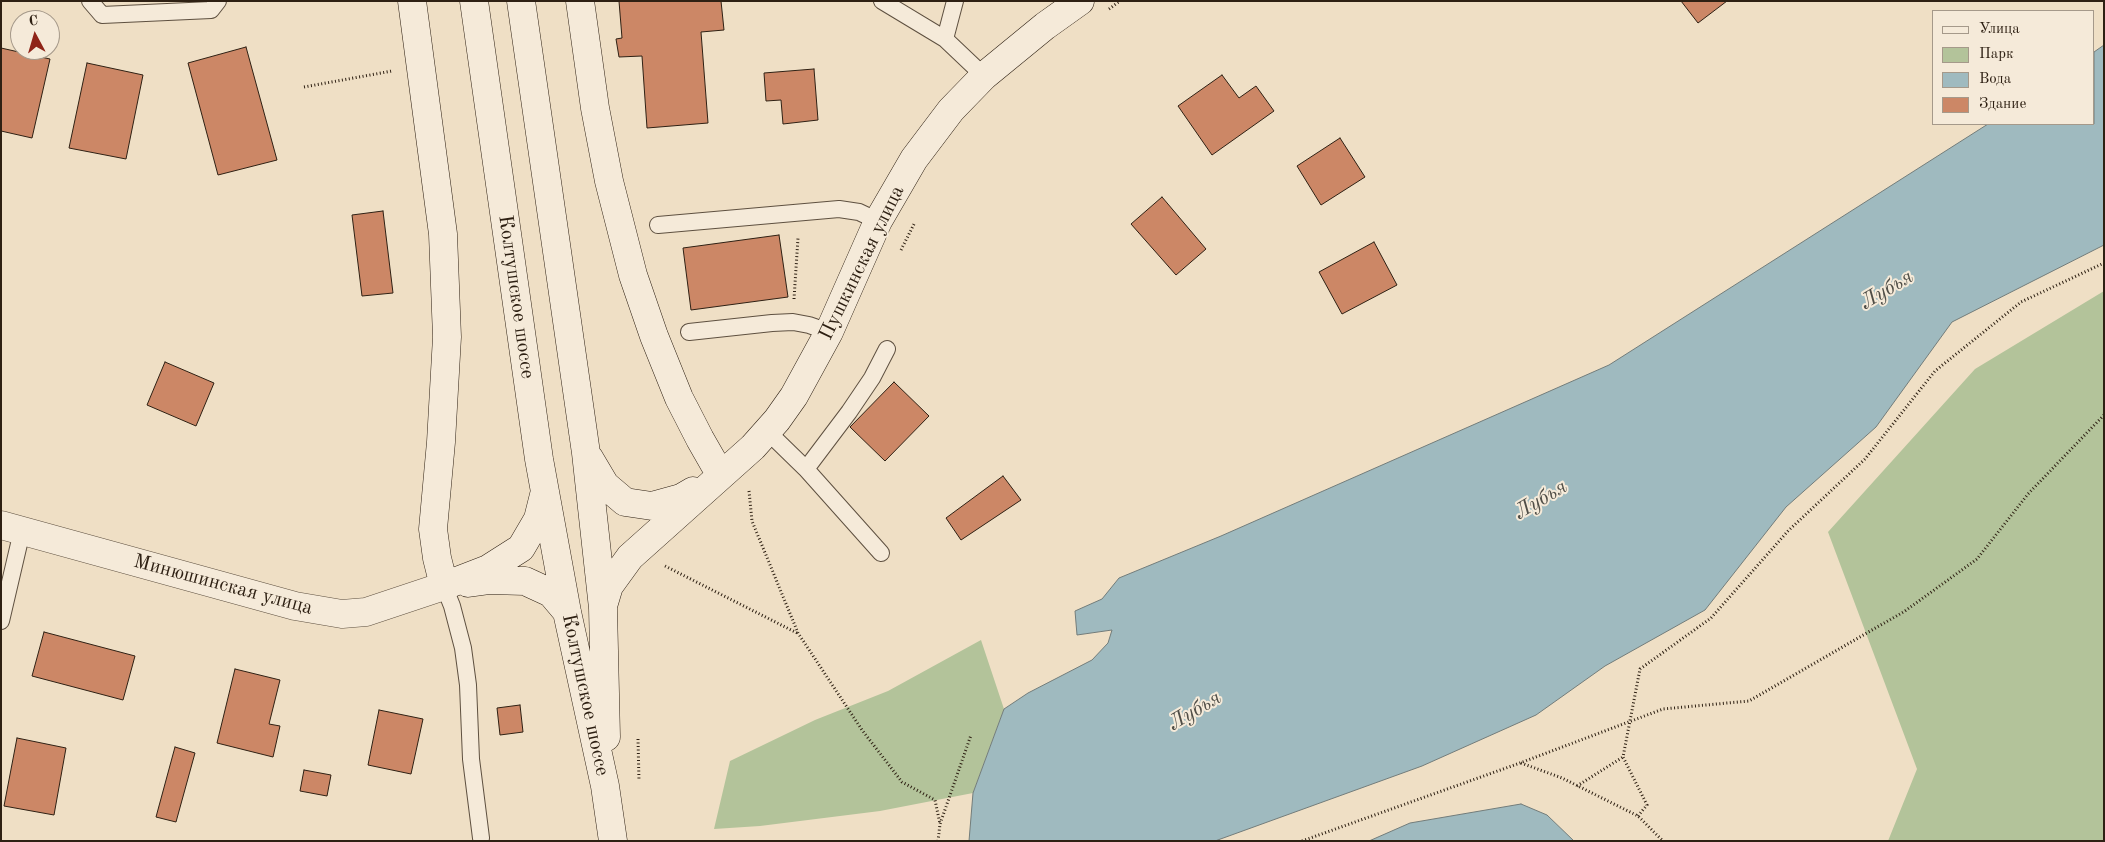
<!DOCTYPE html>
<html>
<head>
<meta charset="utf-8">
<style>
	body { margin:0 }
	#map { position:relative; width:2105px; height:842px; overflow:hidden; background:#efdfc5; font-family:"Old Standard TT",serif }
	canvas { display:block }
	.frame { position:absolute; inset:0; border:2px solid #2e2013; pointer-events:none }
	.legend { position:absolute; left:1932px; top:10px; width:162px; height:115px; box-sizing:border-box; background:#f5ead9; border:1px solid #a5998a; margin:0; padding:6px 9px; list-style:none; font-size:15px; color:#2e2013 }
	.legend li { display:flex; align-items:center; gap:10px; height:25px }
	.legend b { width:25px; border:1px solid #a5998a }
	.north { position:absolute; left:10px; top:10px; width:50px; height:50px; box-sizing:border-box; background:#f5ead9; border:1px solid #a5998a; border-radius:50%; rotate:354deg; font-size:14px; font-weight:700; line-height:20px; text-align:center; color:#2e2013 }
	.north::after { content:''; display:block; margin:auto; width:18px; height:22px; background:#8f2418; clip-path:polygon(50% 0,100% 100%,50% 72%,0 100%) }
</style>
</head>
<body>
<div id="map">
<canvas width="2105" height="842"></canvas>
<div class="frame"></div>
<ul class="legend">
<li><b style="height:6px;background:#f5ead9"></b>Улица</li>
<li><b style="height:14px;background:#b3c39a"></b>Парк</li>
<li><b style="height:14px;background:#9fbabf"></b>Вода</li>
<li><b style="height:14px;background:#cc8766"></b>Здание</li>
</ul>
<div class="north">С</div>
</div>
<script>
const c = document.querySelector('canvas').getContext('2d');
c.lineJoin = 'round';
function fillPath(path, color) { c.fillStyle = color; c.fill(path, 'evenodd'); }
const poly = rows => new Path2D(rows.map(r => 'M' + r).join(''));
function strokePath(path, color, width, dash) { c.strokeStyle = color; c.lineWidth = width; c.lineCap = dash ? 'butt' : 'round'; c.setLineDash(dash || []); c.stroke(path); }
function label(font, color, halo, rows, align = 'center') {
  c.font = font + ' "Old Standard TT",serif'; c.lineWidth = 4; c.setLineDash([]); c.textBaseline = 'middle'; c.strokeStyle = halo; c.fillStyle = color; for (const [text, x, y, turn = 0] of rows) {
    c.save(); c.translate(x, y); c.rotate((+turn || 0) * Math.PI / 180); c.textAlign = isNaN(turn) ? turn : align; if (halo) c.strokeText(text, 0, 0); c.fillText(text, 0, 0); c.restore();
  }
}
const green = poly([
	[2104,291,2104,841,1888,841,1917,769,1828,532,1975,369],
	[981,640,1004,709,973,793,880,811,760,826,714,829,730,761,815,720,888,691]
]);
const water = poly([
	[2104,45,2104,245,1952,322,1876,427,1786,507,1705,610,1605,666,1536,715,1422,766,1215,841,969,841,973,793,1004,709,1028,693,1092,660,1108,643,1112,630,1077,635,1075,611,1102,599,1119,578,1221,536,1609,365,1988,124,2094,124,2094,52,2104,45],
	[1521,804,1547,815,1574,841,1369,841,1410,823,1521,804]
]);
const building = poly([
	[619,1,721,1,724,30,701,32,708,123,647,128,642,56,619,57,616,39,622,38,619,1],
	[1681,1,1727,1,1698,23,1681,1],
	[246,47,277,160,218,175,188,63,246,47],
	[1,48,50,59,32,138,1,131,1,48],
	[87,63,143,75,126,159,69,148,87,63],
	[814,69,818,120,783,124,781,100,766,101,764,73,814,69],
	[1222,75,1239,98,1256,86,1274,111,1212,155,1178,106,1222,75],
	[1340,138,1365,177,1321,205,1297,166,1340,138],
	[1162,197,1206,249,1176,275,1131,224,1162,197],
	[383,211,393,293,362,296,352,215,383,211],
	[779,235,788,297,691,310,683,248,779,235],
	[1374,242,1397,285,1342,314,1319,272,1374,242],
	[165,362,214,383,196,426,147,405,165,362],
	[894,382,929,416,885,461,850,427,894,382],
	[1003,476,1021,500,961,540,946,518,1003,476],
	[44,632,135,656,123,700,32,676,44,632],
	[235,669,280,680,269,724,280,726,273,757,217,743,235,669],
	[520,705,523,732,500,735,497,708,520,705],
	[379,710,423,719,411,774,368,765,379,710],
	[17,738,66,748,54,815,4,806,17,738],
	[175,747,195,753,176,822,156,817,175,747],
	[304,770,331,775,327,796,300,791,304,770]
]);
const path = poly([
	[1109,9,1120,1],
	[304,87,392,71],
	[901,250,914,224],
	[794,299,798,238],
	[749,491,752,521,798,633,862,730,902,782,935,800,940,824],
	[665,566,797,633],
	[638,739,639,781],
	[1521,763,1562,778,1638,816,1663,841],
	[1577,786,1623,757],
	[1638,816,1647,805,1623,757,1640,669,1711,618,1788,531,1865,459,1935,371,2021,302,2104,263],
	[938,841,940,824,971,735],
	[1302,841,1520,763,1663,709,1749,701,1905,611,1977,559,2028,494,2104,415]
]);
const lane = poly([
	[90,1,102,15,211,10,218,1],
	[882,1,945,39,984,76],
	[945,39,955,1],
	[658,225,839,209,859,212,878,221],
	[689,332,772,323,793,322,809,325,829,332],
	[767,431,806,469],
	[881,553,806,469,849,412,872,378,887,349],
	[444,586,452,606,463,648,468,685,471,759,481,838],
	[1,621,22,531]
]);
const street = poly([
	[1,525,295,606,342,614,366,612,444,586]
]);
const secondary = poly([
	[412,1,443,234,447,337,441,442,433,529,437,558,444,586],
	[474,1,539,459,567,612,605,786,613,841],
	[521,1,586,453,603,608,606,737],
	[580,1,595,108,609,181,633,275,654,336,679,398,700,439,720,474],
	[589,458,605,485,625,502,652,506,681,498,693,491],
	[468,583,490,580,525,581,551,593,567,612],
	[444,586,488,569,521,548,538,519,544,495],
	[603,606,609,586,630,557,753,447,777,420,794,396,829,332,878,221,914,159,951,110,984,76,1045,26,1080,1]
]);
const streetNames = [
	["Пушкинская улица",862,263,-64],
	["Колтушское шоссе",516,297,82],
	["Минюшинская улица",223,585,15],
	["Колтушское шоссе",585,695,78]
];
const waterNames = [
	["Лубья",1887,290,-31],
	["Лубья",1541,500,-31],
	["Лубья",1195,711,-31]
];
fillPath(green, '#b3c39a');
fillPath(water, '#9fbabf');
strokePath(water, '#727c7a', 1);
fillPath(building, '#cc8766');
strokePath(building, '#2e2013', 1);
strokePath(lane, '#5e5040', 18);
strokePath(street, '#5e5040', 29);
strokePath(secondary, '#2e2013', 29);
strokePath(path, '#2e2013', 3, [1, 2.5]);
strokePath(lane, '#f5ead9', 16);
strokePath(street, '#f5ead9', 28);
strokePath(secondary, '#f5ead9', 28);
label('20px', '#2e2013', '#f5ead9', streetNames);
label('italic 21px', '#504e47', '#f5ead9', waterNames);
</script>
</body>
</html>
